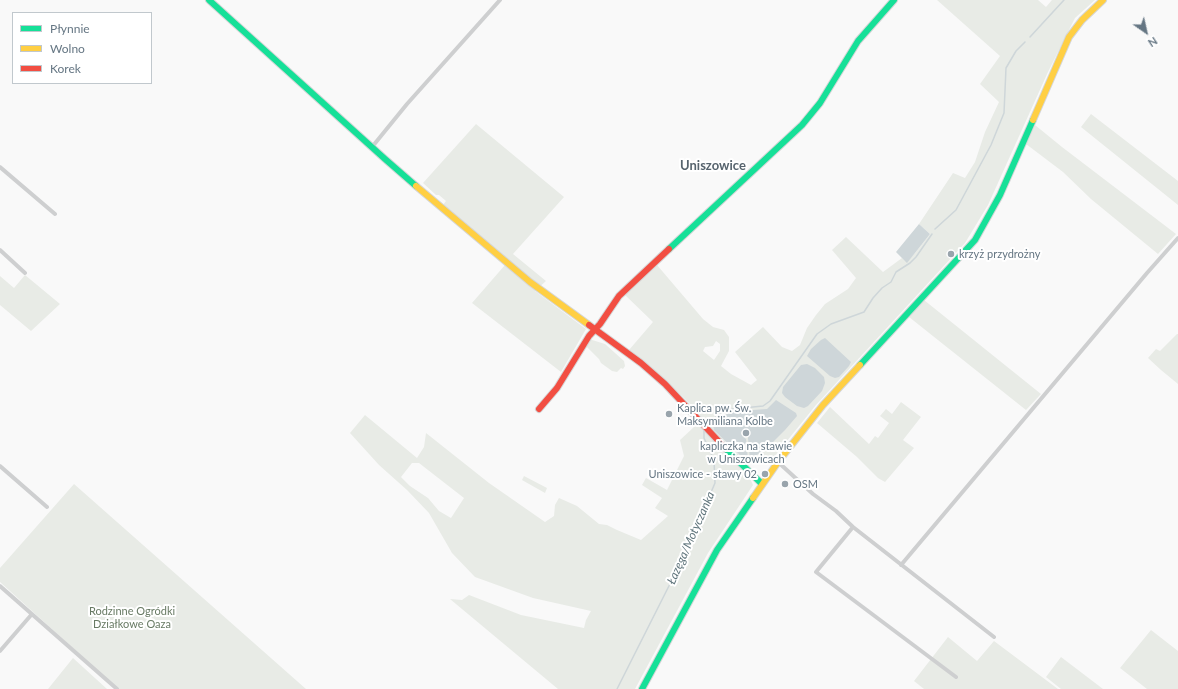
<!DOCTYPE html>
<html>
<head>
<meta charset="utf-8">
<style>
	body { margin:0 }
	#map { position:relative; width:1178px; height:689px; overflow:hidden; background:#f9f9f9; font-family:Lato,sans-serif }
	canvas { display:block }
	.legend { position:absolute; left:12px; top:12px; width:140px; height:72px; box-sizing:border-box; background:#fff; border:1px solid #c1c8cd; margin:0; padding:5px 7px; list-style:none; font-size:12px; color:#657683 }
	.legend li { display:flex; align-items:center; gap:8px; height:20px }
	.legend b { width:20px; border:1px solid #c1c8cd }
	.north { position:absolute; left:1126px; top:12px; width:40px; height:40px; -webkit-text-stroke:3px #fff; paint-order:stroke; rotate:146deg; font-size:11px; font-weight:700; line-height:16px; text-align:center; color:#657683 }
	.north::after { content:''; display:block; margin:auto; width:14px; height:18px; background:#657683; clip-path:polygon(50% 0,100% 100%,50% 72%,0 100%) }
</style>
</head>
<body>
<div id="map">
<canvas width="1178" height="689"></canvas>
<ul class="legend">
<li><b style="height:5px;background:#16e098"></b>Płynnie</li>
<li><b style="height:5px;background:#ffcf43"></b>Wolno</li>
<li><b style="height:5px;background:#f24e42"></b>Korek</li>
</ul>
<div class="north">N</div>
</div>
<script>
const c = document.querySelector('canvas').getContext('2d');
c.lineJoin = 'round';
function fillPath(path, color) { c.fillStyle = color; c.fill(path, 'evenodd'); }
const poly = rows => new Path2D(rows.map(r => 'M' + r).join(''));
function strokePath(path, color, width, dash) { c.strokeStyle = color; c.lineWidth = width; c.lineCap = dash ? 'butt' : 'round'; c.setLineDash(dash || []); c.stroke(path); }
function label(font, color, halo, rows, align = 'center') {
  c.font = font + ' Lato,sans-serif'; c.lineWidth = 4; c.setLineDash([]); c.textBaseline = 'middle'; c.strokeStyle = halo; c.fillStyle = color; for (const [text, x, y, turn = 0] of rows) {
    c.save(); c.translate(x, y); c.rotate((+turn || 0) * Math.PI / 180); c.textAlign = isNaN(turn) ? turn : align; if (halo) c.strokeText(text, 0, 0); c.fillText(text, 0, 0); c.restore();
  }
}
const green = poly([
	[937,0,1038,0,1046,7,1052,0,1095,0,1075,18,1048,72,988,205,965,243,816,405,774,457,754,462,742,470,749,476,753,485,708,553,635,689,558,689,450,599,462,600,469,595,521,615,584,628,586,620,591,611,533,598,475,577,452,553,429,513,407,490,379,465,350,433,365,415,417,458,424,447,426,433,489,483,545,522,554,516,555,505,559,498,577,506,599,524,607,525,617,530,641,540,668,516,655,508,662,498,642,485,646,478,667,490,684,456,680,440,694,427,700,414,666,380,629,350,653,322,625,295,657,265,703,319,713,327,724,330,729,337,729,351,721,366,731,374,751,385,757,380,735,352,763,327,782,347,792,351,800,345,807,328,816,315,825,304,848,289,856,278,832,250,846,237,883,272,902,258,907,262,915,253,930,234,919,224,953,173,965,178,975,162,985,132,999,102,980,84,1000,56],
	[716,341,720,344,720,351,714,360,703,351,705,347,713,346],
	[412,463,419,463,464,498,451,518,439,511,428,498,410,486,401,477],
	[1091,114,1178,181,1178,205,1081,127],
	[476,124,564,197,513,254,546,281,535,291,586,329,561,372,472,303,505,265,439,210,446,201,439,195,436,195,423,183],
	[1035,125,1062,147,1176,234,1158,254,1091,199,1063,172,1026,144],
	[25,275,60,304,31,331,0,305,0,276,14,288],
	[924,300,1041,394,1026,410,909,317],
	[1177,334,1178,334,1178,384,1161,370,1148,358,1156,349,1160,351],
	[589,339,605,344,624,361,625,366,623,369,621,368,617,372,612,371,601,363,599,359,585,345],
	[901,402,921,417,903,440,914,448,885,482,878,478,857,457,817,423,830,407,869,444,875,436,878,438,889,423,880,416,886,409,892,414],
	[524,476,547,488,545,493,522,480],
	[74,484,306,689,118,689,0,582,0,568],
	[1151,630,1178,651,1178,689,1147,689,1120,668],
	[948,637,977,661,994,641,1058,689,924,689,914,681],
	[1061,657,1103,689,1061,689,1046,677],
	[73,658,107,689,48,689]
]);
const water = poly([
	[919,224,930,234,915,253,907,263,896,252],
	[825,338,851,362,849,366,839,377,835,378,830,376,807,356,811,349,821,340],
	[807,364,815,368,824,377,825,383,822,391,808,406,804,408,797,406,785,397,782,393,783,387,801,365],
	[776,400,796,413,797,416,785,430,769,446,750,460,748,438,750,433,749,430,743,430,741,433,743,437,746,439,748,460,741,456,714,430,713,425,724,415,738,411,767,409]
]);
const stream = poly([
	[1030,37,1064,0],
	[935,229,956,210,991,145,1004,113,1006,68,1016,51,1025,42],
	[707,426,723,410,763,406,770,401,817,334,831,324,864,312,873,298,882,288,891,282,896,272,910,263,916,257,932,234],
	[617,689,681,562,715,483,714,460,704,438,704,429]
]);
const street = poly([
	[372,147,407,104,500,0],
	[0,167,55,214],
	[0,250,25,273],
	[778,462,813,494,836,511,853,527,994,637],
	[0,466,47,507],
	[853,527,816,572,956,677],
	[901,565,1147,273,1178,238],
	[0,586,117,689],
	[0,651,32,614]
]);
const fast = poly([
	[209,0,385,159,416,186],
	[669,249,802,125,820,103,858,41,894,0],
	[860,365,975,240,1000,195,1033,120],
	[726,449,762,484],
	[642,689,717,550,753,498]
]);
const slow = poly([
	[1033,120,1069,37,1082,20,1103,0],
	[416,186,530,282,589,325],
	[753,498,778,462,823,405,860,365]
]);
const jam = poly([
	[589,325,641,363,665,384,726,449],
	[539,409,557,388,589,336,600,324,619,296,669,249]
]);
const markers = [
	[951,254,4,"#99a4ac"],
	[669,414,4,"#99a4ac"],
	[746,433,4,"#99a4ac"],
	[765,474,4,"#99a4ac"],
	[785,484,4,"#99a4ac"]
];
const poiNames = [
	["krzyż przydrożny",959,254],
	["Kaplica pw. Św.",677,408],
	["Maksymiliana Kolbe",677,421],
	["kapliczka na stawie",746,446,"center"],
	["w Uniszowicach",746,459,"center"],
	["Uniszowice - stawy 02",757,474,"right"],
	["OSM",793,484]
];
const parkNames = [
	["Rodzinne Ogródki",132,611],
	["Działkowe Oaza",132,624]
];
const waterNames = [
	["Łazęga/Motyczanka",691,538,-66]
];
const quarterNames = [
	["Uniszowice",713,166]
];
fillPath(green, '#e8ebe6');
fillPath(water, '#ced6d9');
strokePath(stream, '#ced6d9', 1.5);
strokePath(fast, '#d5d6d7', 8);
strokePath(slow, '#d5d6d7', 8);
strokePath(jam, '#d5d6d7', 8);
strokePath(street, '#cecfd0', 4);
strokePath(fast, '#16e098', 6);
strokePath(slow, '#ffcf43', 6);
strokePath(jam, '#f24e42', 6);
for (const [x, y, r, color] of markers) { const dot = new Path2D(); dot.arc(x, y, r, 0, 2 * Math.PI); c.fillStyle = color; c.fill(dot); strokePath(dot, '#fff', 1.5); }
label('11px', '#657683', '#fff', poiNames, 'left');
label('11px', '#687a64', '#fff', parkNames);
label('italic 12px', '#60757c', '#fff', waterNames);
label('bold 13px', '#57646e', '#fff', quarterNames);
</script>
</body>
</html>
